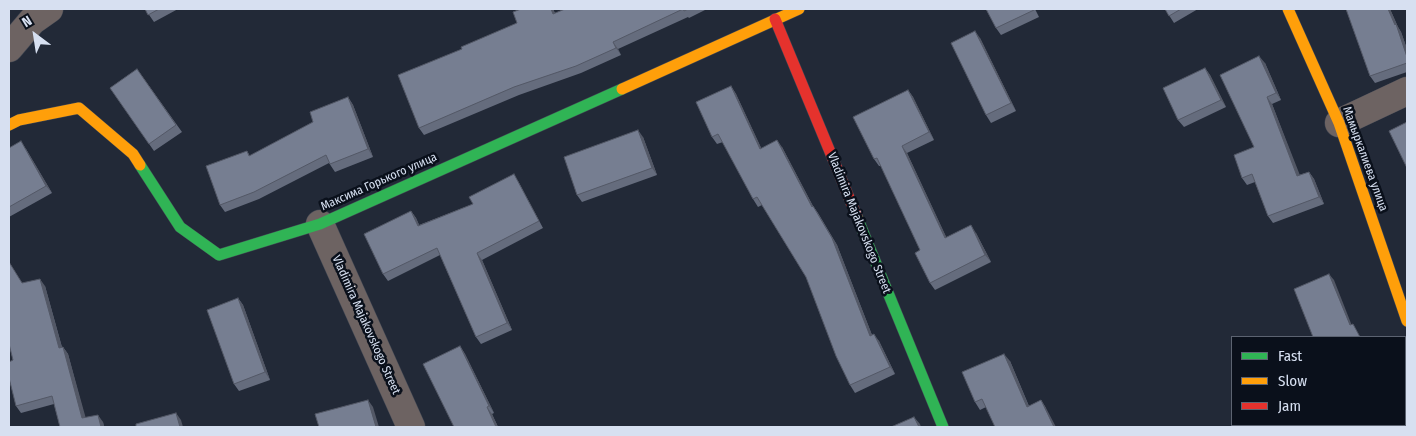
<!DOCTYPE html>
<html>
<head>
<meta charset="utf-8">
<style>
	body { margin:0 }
	#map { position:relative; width:1416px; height:436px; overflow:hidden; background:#222937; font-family:"Fira Sans Condensed",sans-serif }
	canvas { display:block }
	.frame { position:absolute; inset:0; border:10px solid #d7e0f1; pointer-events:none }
	.legend { position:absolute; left:1231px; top:336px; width:175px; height:90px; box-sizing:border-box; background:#0a101b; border:1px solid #5c6371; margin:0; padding:6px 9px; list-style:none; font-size:15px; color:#d7e0f1 }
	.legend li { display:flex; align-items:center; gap:10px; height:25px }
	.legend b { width:25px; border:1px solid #5c6371 }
	.north { position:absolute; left:10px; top:10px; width:50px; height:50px; -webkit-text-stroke:4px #0a101b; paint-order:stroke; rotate:329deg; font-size:14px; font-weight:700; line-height:20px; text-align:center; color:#d7e0f1 }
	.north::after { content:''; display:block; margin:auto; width:18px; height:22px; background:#d7e0f1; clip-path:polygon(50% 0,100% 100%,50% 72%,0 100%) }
</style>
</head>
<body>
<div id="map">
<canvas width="1416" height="436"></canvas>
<div class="frame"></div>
<ul class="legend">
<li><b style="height:6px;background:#30b455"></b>Fast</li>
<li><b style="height:6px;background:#ff9f0a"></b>Slow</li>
<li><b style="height:6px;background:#e5322d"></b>Jam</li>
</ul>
<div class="north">N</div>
</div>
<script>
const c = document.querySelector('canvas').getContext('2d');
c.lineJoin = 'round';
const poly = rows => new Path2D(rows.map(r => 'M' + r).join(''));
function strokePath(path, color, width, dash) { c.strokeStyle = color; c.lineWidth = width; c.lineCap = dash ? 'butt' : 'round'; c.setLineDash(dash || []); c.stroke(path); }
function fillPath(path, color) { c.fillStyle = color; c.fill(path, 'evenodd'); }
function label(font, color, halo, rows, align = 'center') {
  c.font = font + ' "Fira Sans Condensed",sans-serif'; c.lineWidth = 5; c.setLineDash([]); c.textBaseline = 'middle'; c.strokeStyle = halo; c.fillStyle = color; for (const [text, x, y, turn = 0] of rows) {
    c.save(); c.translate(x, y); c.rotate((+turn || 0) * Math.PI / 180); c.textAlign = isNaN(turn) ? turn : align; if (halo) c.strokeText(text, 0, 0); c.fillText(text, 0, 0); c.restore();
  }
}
const street = poly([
	[9,48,32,21,49,9],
	[1339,123,1407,91],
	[320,224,411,427]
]);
const fast = poly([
	[140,165,180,227,219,255,320,224,622,89],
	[857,217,943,427]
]);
const slow = poly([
	[1288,9,1339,123,1407,321],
	[622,89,799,9],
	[9,125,19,120,79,108,133,154,140,165]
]);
const jam = poly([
	[775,19,857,217]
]);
const wall = poly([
	[145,9,178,9,154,22],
	[521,9,553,9,555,13,565,9,707,9,689,18,688,17,618,49,621,55,581,73,519,95,424,135,419,128,462,49,517,23],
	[986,9,1035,9,1039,17,1001,35,996,28],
	[1165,9,1198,9,1174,23],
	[1346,9,1390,9,1398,27,1401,32,1407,49,1407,72,1375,83,1370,76],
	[980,38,1016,111,991,123,986,115],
	[1265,63,1281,100,1272,104,1299,175,1309,172,1314,179,1324,204,1273,223,1268,216,1255,182,1247,185,1242,178,1254,147],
	[1205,68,1210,75,1226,107,1184,127,1178,120],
	[137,69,182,132,154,151,110,88],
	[731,86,736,94,761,148,782,147,813,206,818,213,837,245,872,335,879,341,895,374,855,393,850,385,806,277,762,205,758,207,753,199,723,142,717,144,712,137],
	[908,90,913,97,934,140,907,153,946,237,976,233,991,262,935,290,930,283,920,250,881,166,879,166,874,159],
	[348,97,353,105,373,157,335,172,329,163,259,199,225,212,220,205,247,151,250,156,313,122],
	[643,137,657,175,582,202,577,195],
	[9,148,26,149,52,193,9,217],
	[518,181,543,228,482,260,512,330,481,344,476,337,440,255,388,281,383,274,411,211,416,218,419,225,473,204],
	[9,262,22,283,45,286,62,347,63,347,68,354,85,418,103,422,104,427,60,427,54,404,21,413,16,406,13,360,9,344],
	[238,298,243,305,270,380,239,391,234,384],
	[460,346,465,354,494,413,492,414,498,427,454,427],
	[1010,361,1029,406,1041,400,1046,408,986,407,980,410,975,402],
	[1298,425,1333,425,1326,427,1299,427]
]);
const shadedWall = poly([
	[551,9,553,9,558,22,553,14],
	[1388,9,1390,9,1398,27,1401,32,1407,49,1407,57],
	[975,31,980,38,1016,111,1011,103],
	[613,42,618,49,621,55,616,48],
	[1259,56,1265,63,1281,100,1276,93],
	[1205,68,1210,75,1226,107,1221,100],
	[731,86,736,94,765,156,760,149],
	[908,90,913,97,934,140,929,132],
	[348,97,353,105,373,157,368,149],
	[1267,97,1272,104,1303,183,1297,176],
	[638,130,643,137,657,175,652,168],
	[777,140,782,147,817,214,812,207],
	[21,141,26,149,52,193,46,186],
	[902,146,907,153,950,245,945,238],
	[1309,172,1314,179,1324,204,1319,197],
	[813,206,837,245,875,343,870,336],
	[411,211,416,218,423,233,418,226],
	[971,225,976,233,991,262,985,255],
	[477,253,482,260,512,330,507,323],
	[1329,274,1334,280,1354,331,1350,325],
	[40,279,45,286,64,355,59,348],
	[238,298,243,305,270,380,265,372],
	[874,334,879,341,895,374,890,367],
	[460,346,465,354,494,413,489,406],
	[63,347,68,354,88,426,82,418],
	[1004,354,1010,361,1032,414,1027,407],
	[368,400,373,407,379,427,376,427],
	[1041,400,1046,408,1056,427,1054,427],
	[487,407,492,414,498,427,496,427],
	[176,413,181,420,183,427,180,427],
	[98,415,103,422,104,427,101,427],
	[914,417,920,424,921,427,919,427]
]);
const building = poly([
	[145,9,159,9,148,15,145,9],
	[521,9,551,9,553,14,565,9,688,9,684,11,683,9,613,42,616,48,576,66,514,87,419,128,398,75,462,49,461,47,517,23,513,12,521,9],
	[986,9,1033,9,1034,10,996,28,986,9],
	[1165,9,1181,9,1169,16,1165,9],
	[1346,9,1388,9,1395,25,1396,24,1407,57,1407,63,1370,76,1346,9],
	[975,31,1011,103,986,115,951,43,975,31],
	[1259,56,1276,93,1267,97,1297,176,1309,172,1319,197,1268,216,1252,174,1242,178,1234,155,1254,147,1220,75,1259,56],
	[1205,68,1221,100,1178,120,1163,88,1205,68],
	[137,69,176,125,149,144,110,88,137,69],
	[731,86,760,149,777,140,812,207,813,206,832,238,870,336,874,334,890,367,850,385,836,356,806,277,757,197,753,199,718,134,712,137,696,102,731,86],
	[908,90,929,132,902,146,945,238,971,225,985,255,930,283,915,253,920,250,877,158,874,159,853,117,908,90],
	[348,97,368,149,330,164,326,155,254,192,220,205,206,166,247,151,249,156,313,122,310,112,348,97],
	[1407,122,1407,168,1389,131,1407,122],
	[638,130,652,168,577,195,564,157,638,130],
	[21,141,46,186,9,207,9,148,21,141],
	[514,174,539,221,477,253,507,323,476,337,437,248,383,274,364,234,411,211,418,226,473,204,469,197,514,174],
	[9,262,22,283,40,279,59,348,63,347,82,418,98,415,101,427,60,427,52,396,16,406,9,378,9,362,13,360,9,344,9,262],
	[1329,274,1350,325,1353,324,1360,337,1313,337,1294,289,1329,274],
	[238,298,265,372,234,384,207,310,238,298],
	[460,346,489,406,487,407,496,427,454,427,423,364,460,346],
	[1004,354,1027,407,1041,400,1054,427,995,427,982,399,975,402,962,372,1004,354],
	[368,400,376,427,319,427,315,414,368,400],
	[176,413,180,427,136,427,136,424,176,413],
	[914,417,919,427,891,427,914,417],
	[1298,425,1306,425,1299,427,1298,425]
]);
const streetNames = [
	["Мамыркалиева улица",1365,159,70],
	["Максима Горького улица",379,182,-24],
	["Vladimira Majakovskogo Street",859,223,68],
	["Vladimira Majakovskogo Street",366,325,66]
];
strokePath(street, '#414753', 29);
strokePath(fast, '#414753', 12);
strokePath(slow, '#414753', 12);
strokePath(jam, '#414753', 12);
strokePath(street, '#6d6362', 28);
strokePath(fast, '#30b455', 11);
strokePath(slow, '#ff9f0a', 11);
strokePath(jam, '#e5322d', 11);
fillPath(wall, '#656c7d');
fillPath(shadedWall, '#535866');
fillPath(building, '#767e91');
strokePath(building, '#535866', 1);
label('12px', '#d7e0f1', '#0a101b', streetNames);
</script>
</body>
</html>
